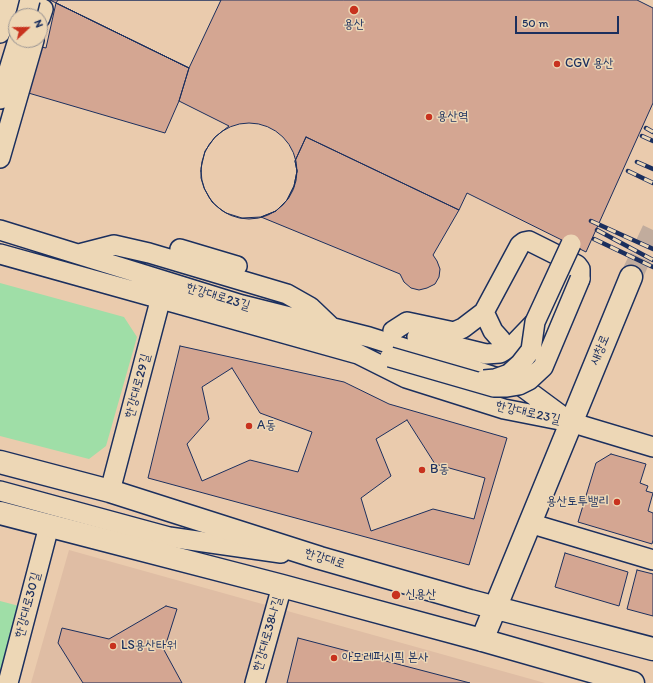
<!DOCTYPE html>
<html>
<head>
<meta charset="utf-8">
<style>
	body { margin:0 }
	#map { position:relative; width:653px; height:683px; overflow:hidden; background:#eacbad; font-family:Itim,sans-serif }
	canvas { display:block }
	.north { position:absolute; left:8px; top:8px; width:40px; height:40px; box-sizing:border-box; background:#edd7b6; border:1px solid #999493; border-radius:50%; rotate:68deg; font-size:11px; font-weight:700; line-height:16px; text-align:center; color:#1b2f5e }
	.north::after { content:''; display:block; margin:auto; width:14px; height:18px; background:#c8321e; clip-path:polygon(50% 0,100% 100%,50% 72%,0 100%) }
	.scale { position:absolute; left:515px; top:16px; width:104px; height:18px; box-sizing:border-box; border:2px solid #1b2f5e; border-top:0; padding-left:5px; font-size:12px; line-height:14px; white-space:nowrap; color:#1b2f5e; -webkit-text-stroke:3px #edd7b6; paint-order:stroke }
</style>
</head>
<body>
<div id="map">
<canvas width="653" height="683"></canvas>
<div class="north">N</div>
<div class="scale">50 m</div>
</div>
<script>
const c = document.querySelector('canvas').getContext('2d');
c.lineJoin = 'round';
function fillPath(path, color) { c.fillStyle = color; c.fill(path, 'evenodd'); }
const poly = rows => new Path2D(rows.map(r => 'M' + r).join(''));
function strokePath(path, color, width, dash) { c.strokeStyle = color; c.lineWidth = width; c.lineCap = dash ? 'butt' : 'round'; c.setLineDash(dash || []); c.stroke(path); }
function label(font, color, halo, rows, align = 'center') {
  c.font = font + ' Itim,"Poor Story",sans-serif'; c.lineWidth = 3; c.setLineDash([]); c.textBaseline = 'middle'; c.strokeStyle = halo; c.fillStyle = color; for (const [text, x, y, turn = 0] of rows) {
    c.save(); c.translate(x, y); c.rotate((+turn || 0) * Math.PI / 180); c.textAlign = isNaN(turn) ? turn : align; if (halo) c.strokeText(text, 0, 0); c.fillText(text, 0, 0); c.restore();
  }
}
const built = poly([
	[69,550,545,683,31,683]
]);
const green = poly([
	[0,283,124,317,137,337,106,446,89,459,0,436],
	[0,601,23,607,0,683]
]);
const building = poly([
	[50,0,637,0,653,8,653,103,586,252,467,193,459,210,306,137,295,161,297,171,294,186,287,200,276,211,261,217,242,218,226,213,219,208,212,202,204,188,201,178,201,168,205,151,215,137,229,126,179,101,189,68,50,0],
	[58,0,221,0,189,68,56,3,58,0],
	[56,3,189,68,179,101,165,133,25,92,37,46,46,48,56,3],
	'201 171a48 48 0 1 1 96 0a48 48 0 1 1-96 0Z',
	[306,137,459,210,433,255,437,261,440,269,439,277,435,284,427,288,419,290,411,288,404,282,400,274,261,217,276,211,287,200,294,186,297,171,295,161,306,137],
	[180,346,344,382,389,404,507,438,469,565,148,478,180,346],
	[232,368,260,413,312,432,298,472,250,460,202,481,187,444,209,419,202,387,232,368],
	[407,420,435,464,485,478,474,519,433,509,371,531,361,498,391,476,376,439,407,420],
	[611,454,646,464,640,483,648,486,646,491,653,493,648,511,653,513,653,540,652,544,578,522,596,463,611,454],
	[565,553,628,572,619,606,555,587,565,553],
	[637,570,653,574,653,616,627,609,637,570],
	[166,606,177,609,164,650,182,683,83,683,58,643,62,628,109,639,166,606],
	[298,638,359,654,470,683,287,683,298,638]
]);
const majorTunnel = poly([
	[631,277,653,230]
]);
const minor = poly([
	[11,0,43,9,40,18],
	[0,33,9,0],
	[0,99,18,40],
	[0,158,34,40],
	[0,230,242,305,369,337,520,385,566,419],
	[180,249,237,266],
	[0,254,358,354,406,378,504,409,570,422,653,447],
	[79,254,114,245,149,253,287,294,310,307,331,327],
	[484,312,493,331,501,340],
	[393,331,407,322,454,332,463,328,484,312,520,245,524,242,529,241,577,265,580,269,580,279],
	[417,337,486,354,500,353,512,346,535,322],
	[538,351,572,272,573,266,569,261],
	[0,491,169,537,281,553],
	[110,491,164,286],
	[529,523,653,560],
	[8,683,49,526],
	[255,683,282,586]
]);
const major = poly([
	[0,462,110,491,320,558,470,601,653,649],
	[0,513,282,586,482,640,633,683],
	[482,640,631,277]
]);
const rail = poly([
	[646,128,653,132],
	[642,136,653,141],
	[637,162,653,169],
	[628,171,653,183],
	[591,221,653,249],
	[597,230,653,260],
	[594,239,653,267]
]);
const minorBridge = poly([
	[26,16,30,0],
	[390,357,494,387,507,387,519,385,529,380,543,367,580,279],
	[484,380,495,379,509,374,520,364,531,350,535,322,571,244]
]);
const markers = [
	[354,10,5,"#c8321e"],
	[557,64,4,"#c8321e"],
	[429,117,4,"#c8321e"],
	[249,426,4,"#c8321e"],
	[422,470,4,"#c8321e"],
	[617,502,4,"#c8321e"],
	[396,595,5,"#c8321e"],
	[113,646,4,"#c8321e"],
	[334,658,4,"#c8321e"]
];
const poiNames = [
	["용산",354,25,"center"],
	["CGV 용산",565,64],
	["용산역",437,117],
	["A동",257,426],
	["B동",430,470],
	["용산토투밸리",609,502,"right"],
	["신용산",405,595],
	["LS용산타워",121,646],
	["아모레퍼시픽 본사",342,658]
];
const streetNames = [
	["한강대로23길",218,297,17],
	["새창로",600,350,-67],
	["한강대로29길",138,386,-75],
	["한강대로23길",528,413,13],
	["한강대로",325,559,17],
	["한강대로30길",28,605,-75],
	["한강대로38나길",268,634,-74]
];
fillPath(built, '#dfbda4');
fillPath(green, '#9fdea7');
fillPath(building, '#d4a692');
strokePath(building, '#1b2f5e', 1);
strokePath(majorTunnel, '#c1ac9d', 22, [22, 11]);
strokePath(minor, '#1b2f5e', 22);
strokePath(major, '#1b2f5e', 25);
strokePath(minor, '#edd7b6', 19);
strokePath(major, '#edd7b6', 22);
strokePath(rail, '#1b2f5e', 4.5);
strokePath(rail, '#edd7b6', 3, [9]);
strokePath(minorBridge, '#1b2f5e', 22, []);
strokePath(minorBridge, '#edd7b6', 19);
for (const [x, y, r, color] of markers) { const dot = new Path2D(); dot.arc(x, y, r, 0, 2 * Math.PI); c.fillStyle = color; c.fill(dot); strokePath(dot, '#edd7b6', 1.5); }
label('13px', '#1b2f5e', '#edd7b6', poiNames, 'left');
label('13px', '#1b2f5e', '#edd7b6', streetNames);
</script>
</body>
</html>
